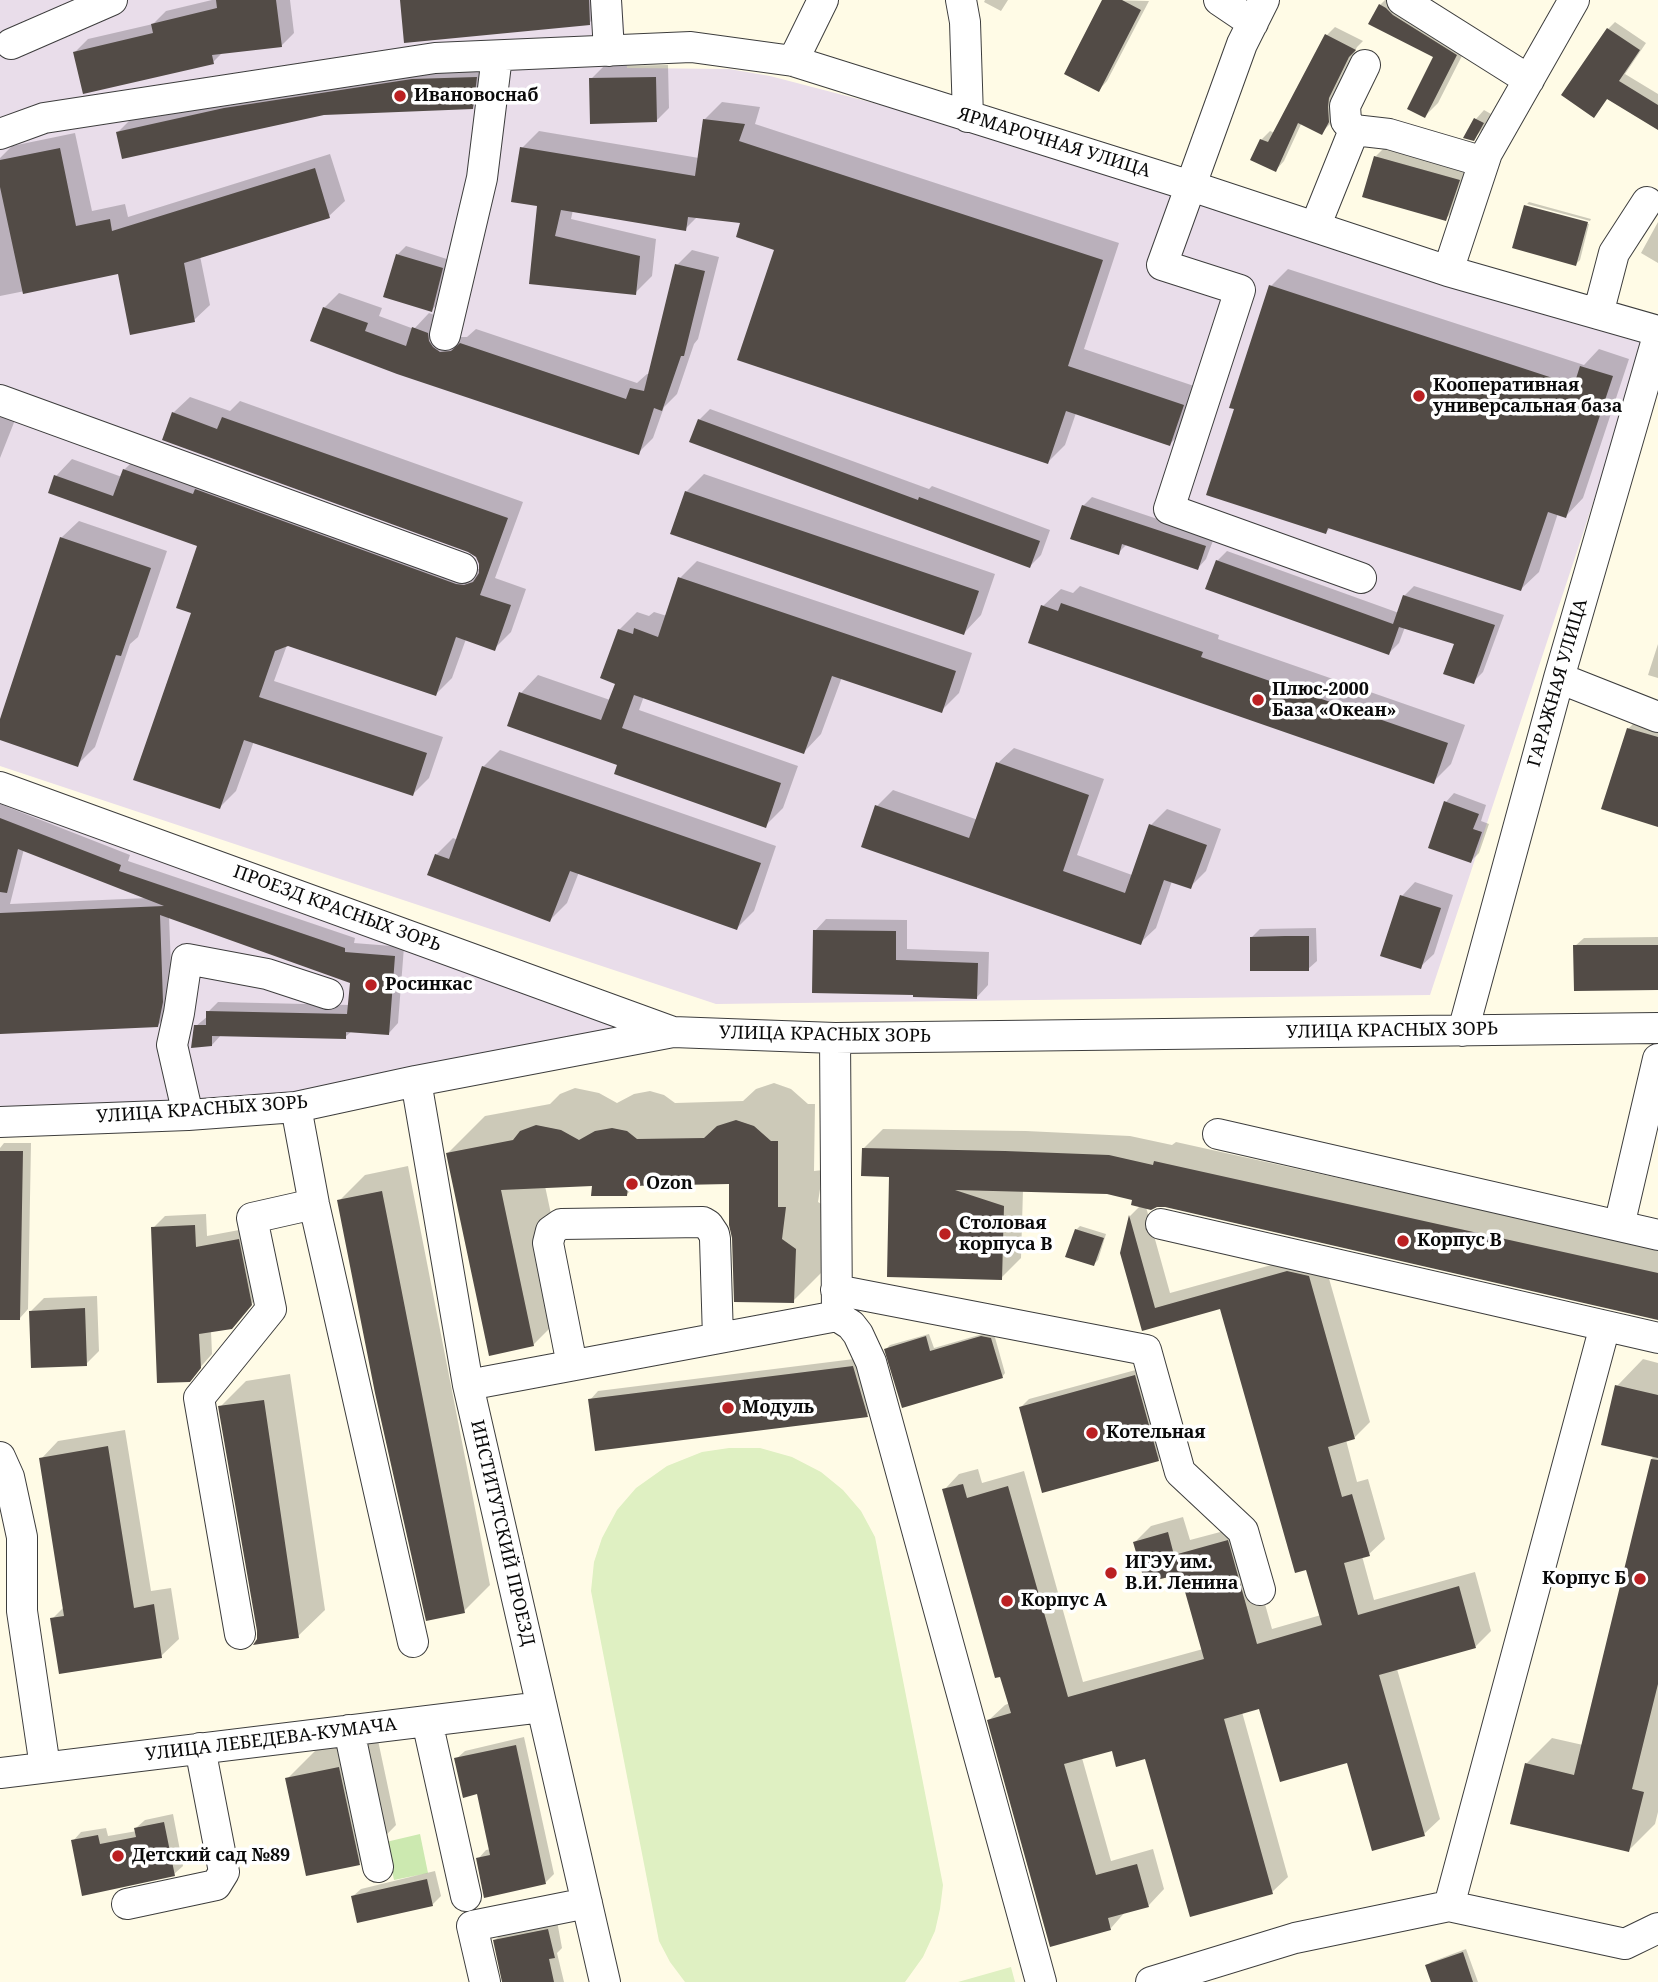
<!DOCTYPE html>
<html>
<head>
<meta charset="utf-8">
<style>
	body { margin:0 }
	canvas { display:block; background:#fffbe6 }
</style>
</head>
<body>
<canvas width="1658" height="1982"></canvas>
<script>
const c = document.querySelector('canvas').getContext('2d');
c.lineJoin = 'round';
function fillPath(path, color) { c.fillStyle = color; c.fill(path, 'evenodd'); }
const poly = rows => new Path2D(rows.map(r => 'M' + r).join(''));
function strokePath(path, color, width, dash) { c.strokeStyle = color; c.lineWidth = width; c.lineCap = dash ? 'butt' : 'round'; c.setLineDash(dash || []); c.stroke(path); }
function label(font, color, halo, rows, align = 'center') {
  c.font = font + ' "Noto Serif",serif'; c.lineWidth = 7; c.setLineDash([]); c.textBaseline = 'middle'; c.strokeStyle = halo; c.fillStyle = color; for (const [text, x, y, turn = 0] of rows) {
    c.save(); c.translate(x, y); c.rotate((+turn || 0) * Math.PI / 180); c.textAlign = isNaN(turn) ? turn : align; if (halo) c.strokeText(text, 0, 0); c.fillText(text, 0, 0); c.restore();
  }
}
const industrial = poly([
	[0,0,622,0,627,68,729,69,770,76,958,125,1647,340,1430,995,716,1004,0,766],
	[0,789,665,1032,295,1106,0,1120]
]);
const green = poly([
	[420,1834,428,1873,394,1880,386,1842]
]);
const pitch = poly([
	[729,1448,760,1448,792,1457,821,1472,843,1490,861,1511,875,1537,943,1885,940,1909,935,1931,923,1957,905,1982,685,1982,670,1962,659,1941,591,1591,594,1562,602,1538,617,1510,636,1488,667,1466,702,1452],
	[1011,1967,1015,1982,958,1982]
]);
const shadow = poly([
	[212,0,290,0,294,33,281,46,223,52,213,62,75,52,88,39,153,24,166,11],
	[402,0,607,0,607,6,589,23],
	[985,0,1008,0,1001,11,984,2],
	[1104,0,1149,1,1107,81,1099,90],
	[1385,0,1404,0,1469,42,1438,103,1425,116,1435,56,1380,5],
	[1615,22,1646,43,1625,74,1658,94,1658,128,1608,98,1594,116,1563,95,1608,29],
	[1335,27,1363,41,1357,47,1337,88,1336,112,1330,124,1321,133,1302,122,1284,161,1276,170,1261,140,1270,131,1275,133,1327,35],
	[489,64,485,94,472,107,324,113,118,132,131,119],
	[668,65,669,108,656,121,591,79,604,66],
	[722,102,760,107,755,124,1119,243,1084,349,1200,388,1187,427,1170,444,1076,413,1065,445,1048,462,742,222,698,216,685,229,573,210,571,219,656,239,652,276,635,293,531,283,539,205,522,148,539,131,699,158,705,119],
	[1484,110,1491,114,1482,130,1473,139,1476,119],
	[75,133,92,211,125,204,128,217,330,154,345,201,329,216,200,256,210,305,194,320,120,272,0,296,0,158,12,146],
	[1384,148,1467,172,1454,211,1445,219,1376,156],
	[1529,202,1591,219,1590,221,1527,204],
	[1526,207,1589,224,1580,260,1576,264],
	[1658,222,1658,263,1641,253],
	[406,246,450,260,440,301,432,310,397,255],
	[692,250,719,257,698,339,694,344,677,394,664,407,653,438,638,453,397,373,324,308,339,293,382,308,379,316,414,329,429,313,442,318,456,337,467,337,476,329,637,383,647,374,650,374,677,265],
	[1288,269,1584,365,1599,349,1629,359,1583,498,1566,516,1558,513,1539,572,1521,589,1331,527,1326,532,1236,408,1271,286],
	[190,397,230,411,240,401,523,502,495,578,526,589,511,632,494,649,466,639,452,678,436,694,287,645,274,681,443,737,429,778,413,794,254,741,236,791,220,807,193,611,200,545,56,476,72,459,122,477,124,470,141,453,473,569,480,569,481,564,476,555,173,413],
	[710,409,929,489,932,486,1050,530,1041,555,1030,566,699,420],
	[0,414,15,420,0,458],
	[704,474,995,574,981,615,964,633,686,492],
	[1092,497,1214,538,1206,559,1198,568,1127,544,1118,553,1083,506],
	[79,521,167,551,138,637,130,644,95,747,77,765,0,738,0,724,61,538],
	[1227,551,1399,613,1404,596,1414,586,1504,615,1483,672,1473,682,1456,643,1405,627,1399,643,1389,653,1217,561],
	[697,561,972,653,959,693,941,711,842,677,821,734,804,752,644,696,639,710,798,766,783,808,765,826,619,764,509,725,521,693,538,675,610,700,617,682,619,630,637,612,649,616,654,612,667,616,680,578],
	[1080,586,1219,635,1218,639,1465,725,1451,764,1433,782,1043,606,1061,589,1073,593],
	[1658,644,1658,678,1648,675],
	[1637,720,1658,727,1658,821,1628,729],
	[1014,748,1104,779,1077,855,1132,875,1151,825,1167,809,1221,829,1206,871,1190,887,1172,881,1156,928,1140,943,877,806,893,790,978,820,998,763],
	[500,750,776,846,754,911,737,928,579,872,567,903,550,920,436,855,453,838,458,840,483,767],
	[1454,793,1486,805,1481,821,1489,824,1479,853,1471,861,1446,802],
	[0,804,130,855,128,861,355,938,354,943,404,947,398,1023,389,1033,352,1031,345,1037,221,1035,212,1045,196,1026,208,1016,208,1012,218,1002,350,1005,352,982,169,917,172,991,167,1016,157,1026,0,1032],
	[24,849,148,898,10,904],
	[1415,882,1453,895,1434,954,1420,967,1402,896],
	[826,919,907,920,907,949,989,952,988,985,977,997,915,993,815,931],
	[1316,928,1317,961,1308,969,1252,937,1260,929],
	[1658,937,1658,988,1575,946,1584,938],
	[774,1083,791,1089,808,1104,815,1104,814,1171,823,1170,818,1202,833,1211,831,1263,793,1301,731,1183,637,1185,627,1194,593,1184,545,1186,571,1307,533,1345,448,1153,485,1116,550,1104,560,1094,575,1088,599,1093,617,1103,634,1094,650,1091,664,1095,675,1103,743,1101,756,1089],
	[883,1129,1026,1131,1130,1136,1172,1145,1176,1142,1658,1249,1658,1318,1165,1205,1146,1207,1170,1293,1304,1256,1324,1261,1370,1422,1354,1438,1346,1440,1357,1482,1368,1479,1385,1539,1369,1554,1362,1556,1374,1600,1475,1572,1491,1631,1476,1646,1397,1669,1440,1819,1424,1834,1349,1761,1261,1707,1242,1712,1288,1877,1272,1892,1147,1757,1113,1749,1082,1758,1111,1861,1153,1849,1164,1889,1149,1905,1126,1911,1111,1928,989,1720,1005,1705,1010,1703,944,1490,959,1474,978,1469,982,1483,1024,1471,1083,1682,1203,1649,1181,1572,1135,1542,1151,1526,1183,1517,1190,1540,1243,1526,1272,1629,1321,1615,1222,1307,1143,1329,1122,1253,1130,1216,1140,1206,1134,1198,1107,1192,1023,1190,1021,1258,1001,1278,863,1149],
	[4,1143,31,1143,28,1309,20,1318,0,1318,0,1148],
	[408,1166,490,1585,464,1611,339,1201,365,1175],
	[206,1214,207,1236,250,1228,263,1291,231,1327,211,1331,212,1354,189,1380,153,1228,165,1216],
	[1080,1226,1106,1234,1098,1260,1094,1264,1076,1230],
	[97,1296,99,1351,86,1364,31,1311,44,1298],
	[986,1333,994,1334,1005,1373,1002,1377,886,1349,890,1345,929,1334,934,1348],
	[862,1358,875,1406,867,1415,590,1400,598,1391],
	[1643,1359,1658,1363,1658,1812,1655,1824,1629,1850,1526,1764,1552,1738,1583,1745,1653,1455,1617,1386],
	[1143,1368,1166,1451,1158,1460,1021,1407,1029,1399],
	[290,1374,325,1610,298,1636,259,1631,220,1407,246,1381],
	[125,1430,151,1591,171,1588,179,1639,161,1656,52,1619,65,1606,41,1459,58,1441],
	[376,1731,396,1825,359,1863,287,1779,324,1742],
	[524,1737,554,1874,546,1882,478,1859,486,1850,491,1849,478,1792,456,1759,465,1751],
	[173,1814,183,1866,174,1874,73,1841,81,1832,106,1828,108,1836,137,1831,136,1828,145,1820],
	[435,1871,441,1896,433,1904,358,1921,352,1897,361,1889],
	[557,1921,562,1948,557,1953,564,1982,504,1982,495,1940,504,1932],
	[1466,1949,1478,1982,1433,1982,1427,1966,1431,1962]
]);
const building = poly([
	[216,0,276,0,282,47,212,55,214,64,83,94,73,52,153,33,151,24,217,8],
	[400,0,589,0,590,25,404,43],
	[1102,0,1122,0,1141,10,1099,92,1064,74],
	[1379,4,1386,8,1393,15,1457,55,1425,118,1407,109,1433,57,1368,24],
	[1607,28,1640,50,1619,81,1658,105,1658,130,1607,99,1594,118,1561,95],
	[1325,34,1356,50,1349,57,1329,98,1328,107,1329,122,1322,135,1298,123,1276,172,1250,160,1260,139,1268,142],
	[477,77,473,109,324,115,122,159,116,132,224,108,412,79],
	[656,77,657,122,590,124,589,78],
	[1474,118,1484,123,1474,141,1463,138],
	[703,119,745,124,739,141,1103,260,1068,366,1184,405,1170,446,1066,411,1048,464,737,360,774,250,736,237,740,223,688,217,686,231,561,210,555,236,640,256,636,295,529,284,537,206,511,202,520,147,695,176],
	[60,148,76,226,110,219,112,231,315,168,330,218,184,263,195,322,130,335,118,274,23,294,0,187,0,160],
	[1374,156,1460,180,1446,221,1362,197],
	[1524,205,1588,222,1576,266,1512,248],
	[396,254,443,268,432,312,383,297],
	[675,264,705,271,684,356,681,356,662,411,654,408,639,455,397,374,310,341,323,307,368,323,365,331,406,346,412,327,428,333,429,341,433,347,440,352,451,351,460,343,626,399,630,388,644,391],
	[1269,285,1574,385,1580,366,1613,376,1566,518,1548,512,1521,591,1328,528,1326,534,1206,495,1234,409,1229,408],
	[172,412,217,429,222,417,508,518,480,595,511,605,495,651,456,637,436,696,288,646,275,651,259,697,427,753,413,796,244,740,220,809,133,780,191,613,176,608,197,546,48,493,54,475,113,496,123,469,193,494,195,489,456,584,464,585,473,582,479,573,479,564,476,557,468,552,162,440],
	[698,419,918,500,919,497,1040,541,1030,568,689,442],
	[685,491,979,591,964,635,670,534],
	[1082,505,1206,546,1198,570,1122,544,1119,555,1070,539],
	[60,537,151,568,121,656,116,655,78,767,0,740,0,719],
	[1216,560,1393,624,1403,595,1495,625,1474,684,1443,674,1454,644,1399,627,1389,655,1205,589],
	[678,577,956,671,942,713,832,676,804,754,634,695,622,728,781,783,766,828,614,774,617,765,507,726,519,692,601,720,615,684,600,678,618,629,633,634,634,628,658,637],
	[1061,603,1203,652,1201,657,1448,743,1434,784,1028,643,1041,605,1058,611],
	[1627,728,1658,737,1658,827,1601,809],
	[996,762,1089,795,1063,871,1125,893,1149,824,1207,845,1191,889,1164,880,1141,945,861,847,875,805,969,838],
	[482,766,761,863,737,930,570,871,550,922,427,875,435,854,449,859],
	[1444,801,1479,814,1473,829,1482,832,1471,863,1428,848],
	[0,818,121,865,119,871,345,948,345,952,395,956,389,1035,346,1032,346,1039,212,1036,212,1046,191,1048,194,1025,206,1025,206,1011,347,1014,350,983,160,915,163,1002,158,1027,0,1034,0,913,164,906,18,849,7,893,0,892],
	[1400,895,1441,908,1421,969,1380,956],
	[813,930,896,931,896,960,978,963,977,999,913,997,913,995,812,993],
	[1285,936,1309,936,1309,971,1250,971,1250,937],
	[1573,945,1658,945,1658,990,1574,991],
	[736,1120,754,1126,771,1141,778,1141,778,1207,786,1207,782,1239,796,1249,794,1303,734,1302,732,1238,729,1225,729,1184,628,1186,627,1196,591,1196,592,1186,501,1190,534,1346,489,1356,446,1153,513,1140,520,1131,536,1125,561,1130,579,1140,595,1131,612,1128,627,1131,637,1139,704,1138,717,1126],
	[862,1148,1005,1151,1109,1155,1153,1165,1154,1161,1658,1273,1658,1320,1165,1207,1157,1207,1151,1210,1131,1205,1132,1200,1107,1194,955,1190,1004,1206,1002,1280,887,1277,889,1177,861,1176],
	[0,1151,23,1151,20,1320,0,1320],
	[382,1191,465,1613,426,1621,375,1393,337,1200],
	[1129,1215,1155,1308,1287,1271,1309,1276,1355,1439,1328,1447,1342,1497,1352,1494,1370,1556,1344,1563,1358,1615,1459,1586,1476,1648,1379,1675,1425,1836,1372,1851,1347,1763,1280,1782,1259,1709,1224,1719,1273,1894,1190,1917,1145,1759,1116,1767,1112,1751,1064,1764,1096,1875,1137,1864,1149,1907,1108,1918,1111,1930,1050,1947,987,1720,1011,1713,1000,1677,995,1678,942,1489,963,1484,967,1498,1008,1486,1068,1697,1204,1659,1180,1574,1145,1583,1133,1542,1168,1532,1174,1555,1228,1540,1257,1644,1322,1625,1306,1570,1295,1573,1220,1309,1142,1331,1120,1253],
	[195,1225,196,1247,239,1239,252,1305,232,1329,199,1334,201,1368,190,1382,157,1383,151,1227],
	[1075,1229,1104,1238,1094,1266,1065,1257],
	[85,1308,87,1366,31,1368,29,1311],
	[926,1336,930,1351,981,1336,991,1338,1003,1378,902,1408,884,1349],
	[853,1366,868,1417,595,1451,588,1399],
	[1135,1375,1159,1461,1042,1493,1019,1407],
	[1615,1385,1658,1395,1658,1458,1601,1445],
	[264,1400,299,1638,253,1645,257,1639,257,1631,218,1406],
	[108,1446,134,1608,154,1604,162,1658,59,1674,50,1618,64,1616,39,1458],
	[1651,1459,1658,1460,1658,1684,1632,1789,1644,1792,1629,1852,1510,1824,1525,1763,1574,1775],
	[516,1745,546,1884,484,1898,476,1858,490,1855,477,1794,463,1798,454,1758],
	[339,1767,360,1865,306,1876,285,1778],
	[164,1822,175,1876,82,1896,71,1840,98,1835,100,1844,136,1837,134,1828],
	[427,1879,433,1906,357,1923,351,1896],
	[548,1929,555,1958,549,1959,554,1982,502,1982,493,1940],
	[1463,1952,1473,1982,1431,1982,1425,1965]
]);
const minor = poly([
	[606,0,609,51],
	[961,0,965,22,968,117],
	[1219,0,1253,23],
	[1264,0,1242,44,1162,265,1240,290,1169,509,1361,578],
	[1402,0,1529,80],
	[11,44,112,0],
	[793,61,823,0],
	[1354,130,1389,134,1484,162],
	[0,134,44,118,435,58,691,47,793,61,1191,186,1448,271,1658,331],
	[1315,227,1354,130,1346,121,1345,106,1365,65],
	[1448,271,1487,153,1574,0],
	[1598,314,1614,253,1647,202],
	[445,335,482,178,497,56],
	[0,400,462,568],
	[1559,678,1658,717],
	[0,787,673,1032],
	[1463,1031,1559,678,1658,336],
	[835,1038,837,1316,851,1325,858,1334,871,1362,1041,1982],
	[416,1081,468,1385,605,1982],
	[296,1107,314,1204,413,1642],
	[188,1115,172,1045,179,1013,187,959,267,974,328,994],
	[0,1122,188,1115,296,1107,416,1081,673,1032,835,1038,1658,1028],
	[1218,1134,1658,1235],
	[1161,1224,1658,1338],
	[1619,1226,1658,1059],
	[836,1290,1146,1350,1180,1472,1243,1531,1260,1590],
	[572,1365,548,1243,551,1231,561,1224,703,1222,708,1225,714,1234,715,1239,718,1338],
	[468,1385,837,1316],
	[0,1457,9,1477,22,1537,22,1611,45,1767],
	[240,1634,199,1398,271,1309,252,1218,314,1204],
	[427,1721,466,1896],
	[349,1730,378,1867],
	[0,1773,542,1707],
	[127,1904,216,1885,224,1872,200,1748],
	[1449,1906,1605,1326],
	[485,1982,472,1926,587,1903],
	[1151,1982,1295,1938,1449,1906,1625,1944,1658,1928]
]);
const markers = [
	[400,96,7,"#bb2022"],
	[1419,396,7,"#bb2022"],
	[1258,700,7,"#bb2022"],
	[371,985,7,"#bb2022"],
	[632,1184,7,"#bb2022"],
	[945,1234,7,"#bb2022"],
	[1403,1241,7,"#bb2022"],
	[728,1408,7,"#bb2022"],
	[1092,1433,7,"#bb2022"],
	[1111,1573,7,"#bb2022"],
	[1640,1579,7,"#bb2022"],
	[1007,1601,7,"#bb2022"],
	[118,1856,7,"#bb2022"]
];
const poiNames = [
	["Ивановоснаб",414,96],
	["Кооперативная",1433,386],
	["универсальная база",1433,407],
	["Плюс-2000",1272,690],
	["База «Океан»",1272,711],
	["Росинкас",385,985],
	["Ozon",646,1184],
	["Столовая",959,1224],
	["корпуса В",959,1245],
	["Корпус В",1417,1241],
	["Модуль",742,1408],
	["Котельная",1106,1433],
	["ИГЭУ им.",1125,1563],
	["В.И. Ленина",1125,1584],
	["Корпус Б",1626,1579,"right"],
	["Корпус А",1021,1601],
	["Детский сад №89",132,1856]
];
const streetNames = [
	["ЯРМАРОЧНАЯ УЛИЦА",1054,143,17],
	["ГАРАЖНАЯ УЛИЦА",1558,683,-74],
	["ПРОЕЗД КРАСНЫХ ЗОРЬ",337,909,20],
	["УЛИЦА КРАСНЫХ ЗОРЬ",1392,1031,-1],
	["УЛИЦА КРАСНЫХ ЗОРЬ",825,1035,1],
	["УЛИЦА КРАСНЫХ ЗОРЬ",202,1110,-4],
	["ИНСТИТУТСКИЙ ПРОЕЗД",502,1533,77],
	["УЛИЦА ЛЕБЕДЕВА-КУМАЧА",271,1740,-7]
];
fillPath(industrial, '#e9ddea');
fillPath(green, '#cce9b0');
fillPath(pitch, '#dff0c2');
fillPath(shadow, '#0003');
fillPath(building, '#524b46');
strokePath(minor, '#3d3d3d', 32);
strokePath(minor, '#fff', 30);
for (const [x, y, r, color] of markers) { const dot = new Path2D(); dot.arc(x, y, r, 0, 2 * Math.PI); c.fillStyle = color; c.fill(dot); strokePath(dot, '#fff', 2.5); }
label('bold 18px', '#0a0a0a', '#fff', poiNames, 'left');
label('18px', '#0a0a0a', '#fff', streetNames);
</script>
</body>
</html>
